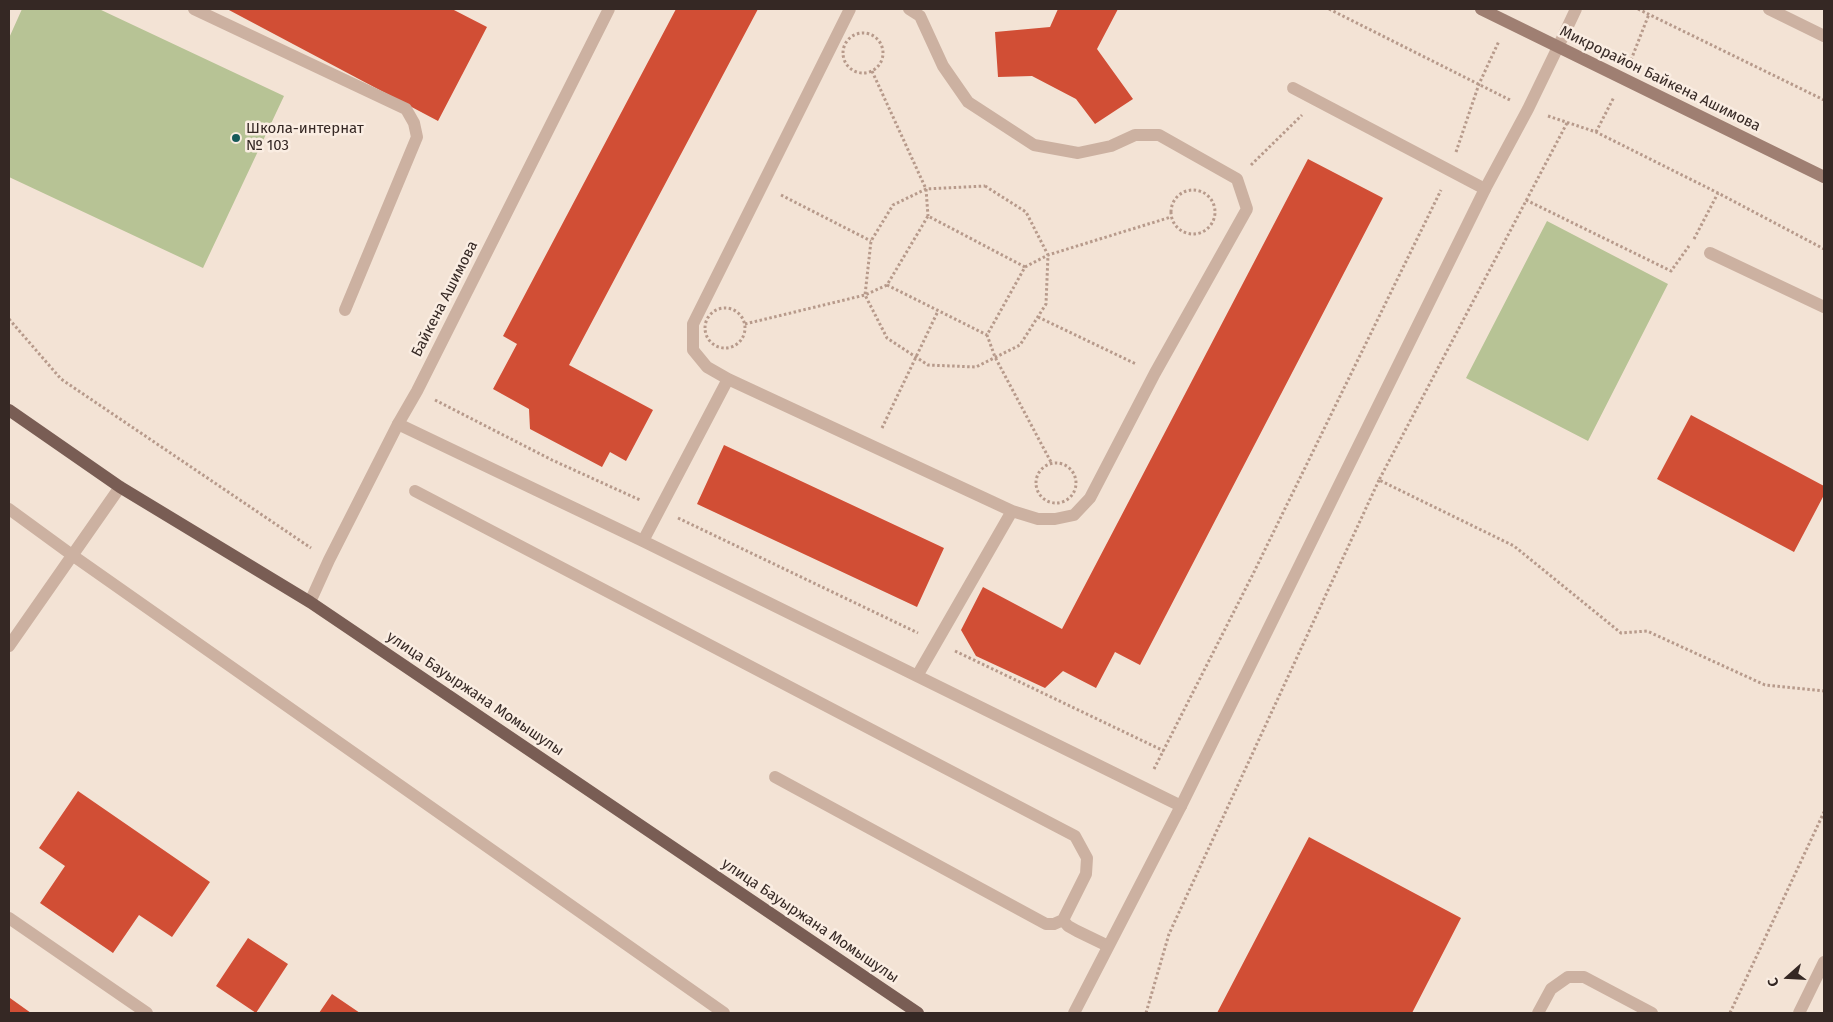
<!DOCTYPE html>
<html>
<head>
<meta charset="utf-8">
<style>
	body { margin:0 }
	#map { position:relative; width:1833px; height:1022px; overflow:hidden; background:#f3e3d5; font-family:"Fira Sans",sans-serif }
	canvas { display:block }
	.frame { position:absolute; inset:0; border:10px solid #352824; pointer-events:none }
	.north { position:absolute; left:1763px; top:952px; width:50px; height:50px; -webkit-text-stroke:4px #faede2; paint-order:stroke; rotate:251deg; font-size:14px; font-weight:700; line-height:20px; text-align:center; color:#352824 }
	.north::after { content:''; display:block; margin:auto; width:18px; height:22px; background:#352824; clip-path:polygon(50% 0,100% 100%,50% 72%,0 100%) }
</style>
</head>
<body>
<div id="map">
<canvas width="1833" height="1022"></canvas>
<div class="frame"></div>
<div class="north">С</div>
</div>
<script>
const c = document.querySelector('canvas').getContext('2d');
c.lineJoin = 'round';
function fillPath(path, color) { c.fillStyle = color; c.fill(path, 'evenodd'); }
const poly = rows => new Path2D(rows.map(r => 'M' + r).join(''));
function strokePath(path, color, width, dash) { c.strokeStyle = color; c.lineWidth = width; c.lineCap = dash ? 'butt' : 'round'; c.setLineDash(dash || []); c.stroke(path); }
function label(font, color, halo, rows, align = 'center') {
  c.font = font + ' "Fira Sans",sans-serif'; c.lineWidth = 5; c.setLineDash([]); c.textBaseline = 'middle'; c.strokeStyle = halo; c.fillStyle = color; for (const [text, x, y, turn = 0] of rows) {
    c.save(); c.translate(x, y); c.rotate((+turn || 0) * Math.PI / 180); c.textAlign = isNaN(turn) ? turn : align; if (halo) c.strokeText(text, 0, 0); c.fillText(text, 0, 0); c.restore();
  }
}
const green = poly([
	[22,9,99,9,284,96,203,268,9,177,9,38],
	[1547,221,1668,284,1588,441,1466,378]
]);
const building = poly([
	[227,9,452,9,487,27,438,121],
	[676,9,758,9,569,365,653,410,626,461,610,452,602,467,530,429,529,409,493,389,517,344,503,336],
	[1058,9,1118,9,1097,49,1133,99,1095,124,1076,99,1032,76,998,77,995,32,1050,27],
	[1308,159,1383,198,1140,665,1115,652,1096,688,1063,671,1045,688,976,656,961,630,983,587,1062,629],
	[1691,415,1824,486,1824,495,1794,552,1657,479],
	[724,445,944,548,917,607,697,504],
	[78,791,210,882,172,937,139,915,113,953,40,903,65,866,39,848],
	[1309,837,1461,918,1412,1013,1217,1013],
	[248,938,288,964,256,1013,216,986],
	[332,994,360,1013,319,1013],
	[10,998,31,1013,9,1013]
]);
const path = poly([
	[1329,9,1510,100],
	[1638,9,1824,100],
	'843 53a20 20 0 1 1 40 0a20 20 0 1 1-40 0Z',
	[1631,60,1649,14],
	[872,71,926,189,928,216],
	[1548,116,1596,132,1718,193,1824,249],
	[1567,123,1379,480,1514,546,1621,633,1647,631,1765,685,1824,691],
	[1596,132,1614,97],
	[1456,152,1479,84,1499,41],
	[1251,165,1302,115],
	[985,186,1026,212,1048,255,1046,304,1020,345,976,367,928,365,887,338,865,295,871,241,893,205,926,189,985,186],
	'1171 212a22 22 0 1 1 44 0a22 22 0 1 1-44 0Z',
	[781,195,871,241],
	[1526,200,1671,271,1689,246],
	[1694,239,1718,193],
	[1025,267,1048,255,1171,217],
	[887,285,987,335],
	'705 328a20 20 0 1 1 40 0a20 20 0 1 1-40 0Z',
	[1038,317,1136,364],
	[9,319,61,379,311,548],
	[745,324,865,295,887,285,928,216,1025,267,987,335,995,357,1052,464],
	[435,400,552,460,640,500],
	[882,428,938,311],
	'1036 483a20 20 0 1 1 40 0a20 20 0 1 1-40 0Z',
	[678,518,918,633],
	[955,651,1164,751],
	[1154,769,1253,574,1441,190],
	[1146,1013,1169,934,1379,480],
	[1730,1013,1824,812]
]);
const lane = poly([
	[194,9,406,109,414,123,417,137,345,310],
	[850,9,693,324,693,350,707,367,728,379,1012,511,917,676],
	[909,9,920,16,943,66,968,102,1034,145,1078,153,1111,146,1135,135,1159,135,1237,179,1247,209,1155,373,1090,498,1074,515,1055,519,1038,519,1012,511],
	[1769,9,1824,36],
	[1558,47,1576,9],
	[1293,88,1485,189],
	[1710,253,1824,307],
	[398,424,643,541,1181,806],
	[415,491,1075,836,1087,858,1086,874,1063,920,1068,926,1077,931,1108,946],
	[9,509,72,555,724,1013],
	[643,541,728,379],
	[775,777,1046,924,1054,924,1063,920],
	[1538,1013,1551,989,1568,977,1584,977,1652,1013]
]);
const street = poly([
	[310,602,329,560,398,424,417,391,609,9],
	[9,646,120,487],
	[9,918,147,1013],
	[1074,1013,1181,806,1485,189,1528,109,1558,47],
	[1799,1013,1824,962]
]);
const secondary = poly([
	[1481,9,1824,177]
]);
const primary = poly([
	[9,410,120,487,310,602,918,1013]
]);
const markers = [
	[236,138,5,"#175a59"]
];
const streetNames = [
	["Микрорайон Байкена Ашимова",1660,79,26],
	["Байкена Ашимова",445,299,-63],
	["улица Бауыржана Момышулы",475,694,34],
	["улица Бауыржана Момышулы",810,921,34]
];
const poiNames = [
	["Школа-интернат",246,129],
	["№ 103",246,146]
];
fillPath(green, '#b7c395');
fillPath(building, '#d14e35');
strokePath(path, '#b79a8b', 3, [2.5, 2.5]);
strokePath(lane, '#ccb1a1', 12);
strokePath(street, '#ccb1a1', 12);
strokePath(secondary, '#9f7f72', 12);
strokePath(primary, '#795d54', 12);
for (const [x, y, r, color] of markers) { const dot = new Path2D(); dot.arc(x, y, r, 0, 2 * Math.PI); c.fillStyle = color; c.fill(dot); strokePath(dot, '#faede2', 2); }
label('15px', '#352824', '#faede2', streetNames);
label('15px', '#352824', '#faede2', poiNames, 'left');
</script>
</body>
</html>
